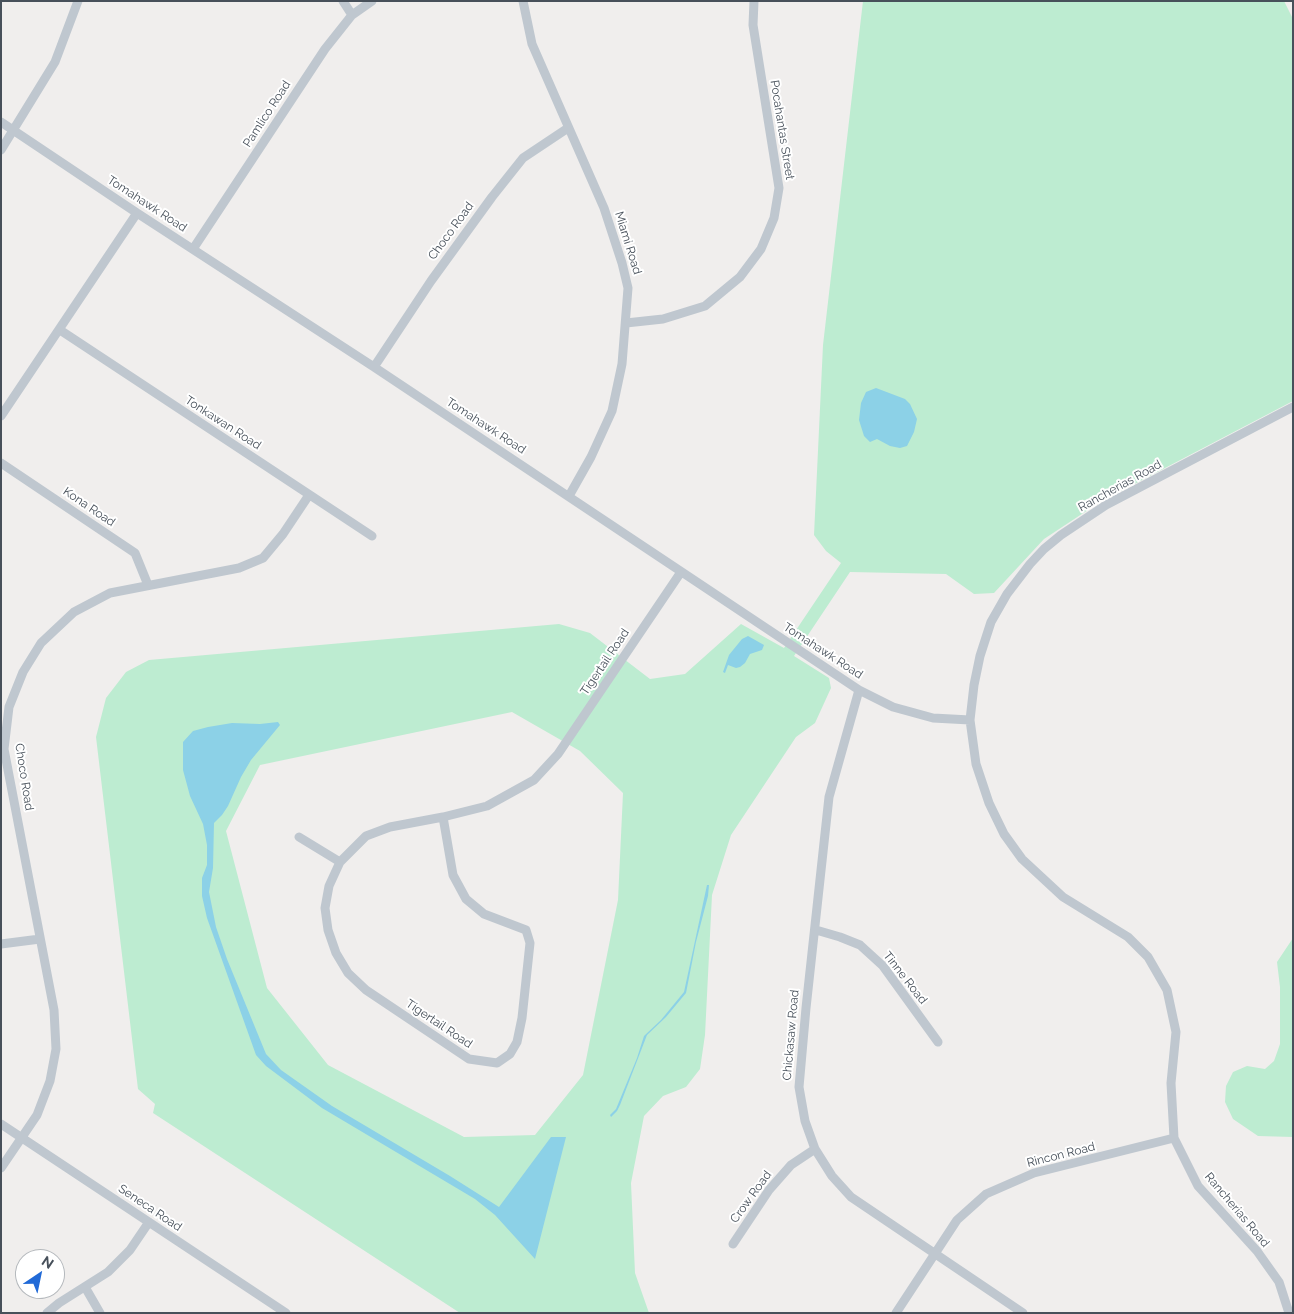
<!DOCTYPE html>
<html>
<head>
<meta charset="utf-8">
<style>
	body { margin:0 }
	#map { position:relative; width:1294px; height:1314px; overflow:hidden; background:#f0eeed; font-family:Raleway,sans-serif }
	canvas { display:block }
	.frame { position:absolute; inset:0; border:2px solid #47505a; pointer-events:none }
	.north { position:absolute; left:15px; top:1249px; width:50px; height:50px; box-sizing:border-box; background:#fff; border:1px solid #b5b9bd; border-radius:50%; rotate:34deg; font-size:14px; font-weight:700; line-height:20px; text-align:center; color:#47505a }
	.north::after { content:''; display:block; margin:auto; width:18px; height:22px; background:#216ad7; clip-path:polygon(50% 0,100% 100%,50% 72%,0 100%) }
</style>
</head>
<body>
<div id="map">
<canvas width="1294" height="1314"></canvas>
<div class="frame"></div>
<div class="north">N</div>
</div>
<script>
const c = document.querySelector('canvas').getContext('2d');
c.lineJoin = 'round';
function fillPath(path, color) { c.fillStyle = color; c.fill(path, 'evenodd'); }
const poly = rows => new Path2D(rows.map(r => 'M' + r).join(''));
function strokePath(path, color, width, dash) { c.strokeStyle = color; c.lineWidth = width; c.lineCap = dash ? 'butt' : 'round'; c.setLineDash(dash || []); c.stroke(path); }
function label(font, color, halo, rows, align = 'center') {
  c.font = font + ' Raleway,sans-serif'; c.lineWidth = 4; c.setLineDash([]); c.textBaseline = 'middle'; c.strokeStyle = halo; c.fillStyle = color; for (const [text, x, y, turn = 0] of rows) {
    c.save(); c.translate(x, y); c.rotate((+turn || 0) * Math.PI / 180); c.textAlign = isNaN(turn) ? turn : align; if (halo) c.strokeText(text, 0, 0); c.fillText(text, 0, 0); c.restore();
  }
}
const green = poly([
	[863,1,1284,1,1293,19,1293,401,1100,502,1044,539,994,593,974,594,946,574,850,572,794,656,829,678,831,688,815,723,796,737,731,835,712,895,705,1035,700,1069,686,1087,663,1096,644,1116,631,1183,635,1273,649,1313,460,1313,153,1113,155,1104,138,1089,96,737,106,698,126,672,149,660,559,624,590,633,650,679,685,674,741,624,784,648,841,563,826,551,814,535,823,345],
	[512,712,580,751,623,793,618,900,583,1075,535,1135,464,1137,328,1065,267,988,226,831,260,765],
	[1293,938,1293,1137,1258,1136,1233,1119,1225,1102,1226,1086,1233,1072,1247,1066,1265,1069,1274,1061,1280,1044,1280,987,1277,962]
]);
const water = poly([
	[876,388,905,399,910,404,917,419,914,432,907,446,900,448,890,446,877,439,870,442,864,436,859,420,861,403,866,392],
	[748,636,764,645,762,650,750,654,745,663,740,667,736,668,728,665,725,673,723,672,729,655,742,639],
	[278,722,280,725,251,760,241,777,228,806,222,815,214,823,213,868,209,892,216,927,227,959,266,1054,281,1070,332,1106,450,1176,499,1207,551,1137,566,1137,535,1259,495,1215,475,1199,322,1108,266,1066,256,1055,207,918,202,896,202,878,207,865,207,845,203,824,190,796,183,770,183,742,193,731,208,727,232,723,260,724],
	[707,885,709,885,708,896,696,942,686,993,666,1017,647,1035,620,1105,617,1111,611,1117,610,1115,616,1109,637,1058,644,1036,661,1020,684,992]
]);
const minor = poly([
	[343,1,352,15],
	[523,1,532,44,604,208,622,263,628,288,622,364,612,411,591,457,569,496],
	[1,122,137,213,374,367,859,690,893,707,933,718,970,720],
	[1,150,55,62,78,1],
	[193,249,325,49,352,15,372,1],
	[626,323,663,319,705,306,740,277,761,249,774,218,779,188,753,25,754,1],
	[60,330,372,536],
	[374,367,431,281,492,197,523,158,568,128],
	[1,416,137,213],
	[1,463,135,553,148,585],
	[859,690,829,797,806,1008,799,1087,805,1121,815,1149,832,1176,851,1197,1023,1313],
	[443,817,453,875,466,899,484,914,526,930,530,943,522,1018,517,1042,510,1054,497,1063,469,1059,366,990,348,973,336,953,328,930,325,908,329,886,340,862,366,836,390,827,443,817],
	[443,817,487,806,534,780,558,754,681,572],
	[299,837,340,862],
	[816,930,840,937,860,945,883,966,938,1042],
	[1,944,40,939],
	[1,1124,286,1313],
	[1,1168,37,1115,50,1081,56,1049,54,1010,4,749,9,707,23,672,41,643,74,612,110,593,239,568,263,558,283,534,309,495],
	[733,1244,769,1190,791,1165,815,1149],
	[85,1287,100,1313],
	[47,1313,59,1303,108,1272,130,1250,149,1222],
	[896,1313,957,1220,986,1194,1034,1173,1174,1138],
	[1289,1313,1279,1282,1257,1251,1198,1186,1174,1138,1171,1083,1176,1032,1167,990,1148,957,1128,937,1063,897,1022,859,1004,834,989,803,976,764,970,720,974,685,980,656,991,622,1007,594,1030,564,1044,549,1061,535,1106,505,1293,407]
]);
const streetNames = [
	["Pamlico Road",267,114,-57],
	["Pocahantas Street",782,130,81],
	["Tomahawk Road",147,204,33],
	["Choco Road",451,231,-54],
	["Miami Road",628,243,73],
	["Tonkawan Road",223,423,33],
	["Tomahawk Road",486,426,33],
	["Rancherias Road",1120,486,-29],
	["Kona Road",89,507,34],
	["Tomahawk Road",823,651,33],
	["Tigertail Road",605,662,-56],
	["Choco Road",24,777,81],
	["Tinne Road",905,978,52],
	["Tigertail Road",439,1024,34],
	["Chickasaw Road",791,1035,-85],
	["Rincon Road",1061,1155,-14],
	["Crow Road",751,1197,-54],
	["Seneca Road",150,1208,34],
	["Rancherias Road",1237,1210,50]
];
fillPath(green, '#bdecd1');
fillPath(water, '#8cd1e7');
strokePath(minor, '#bfc7cf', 9);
label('12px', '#47505a', '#fff', streetNames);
</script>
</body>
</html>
